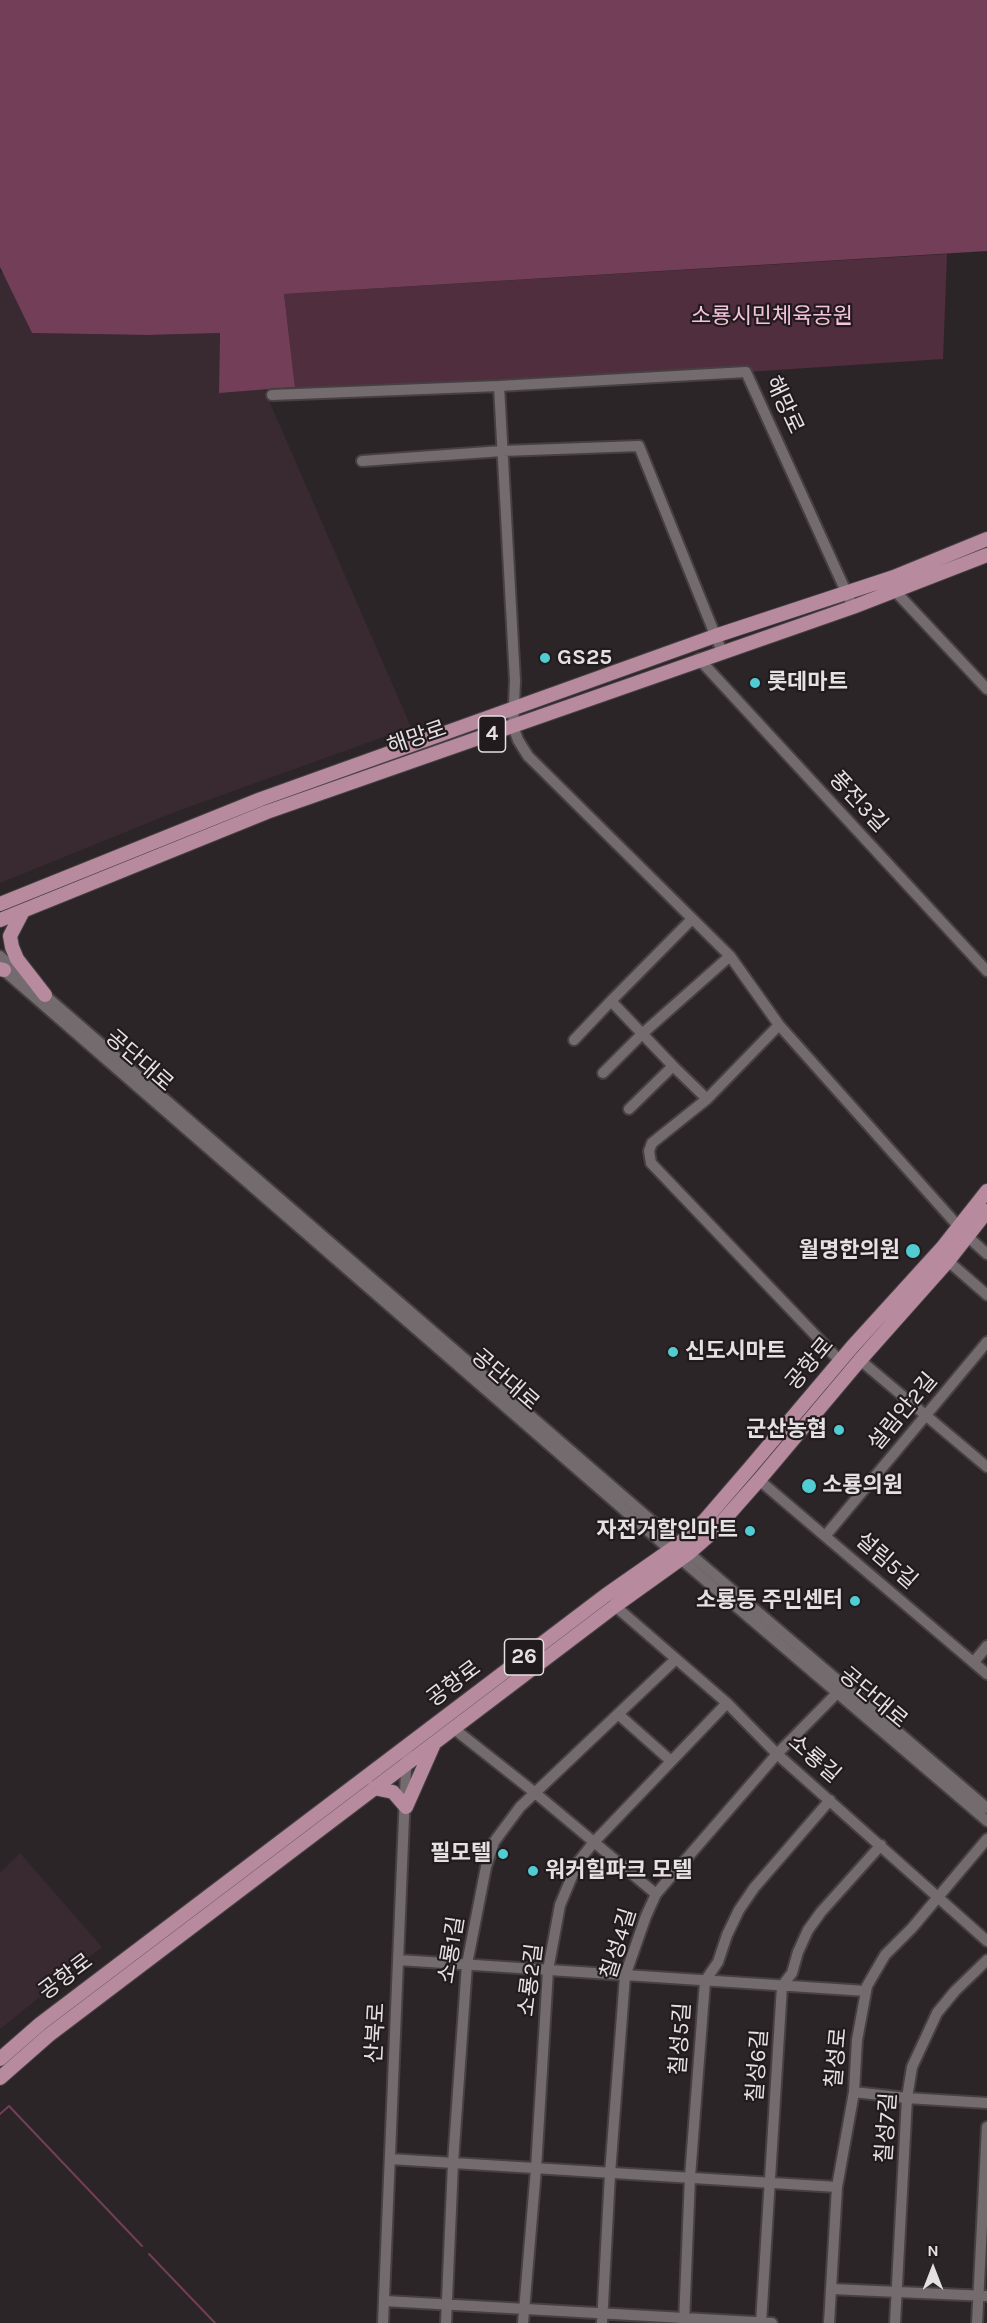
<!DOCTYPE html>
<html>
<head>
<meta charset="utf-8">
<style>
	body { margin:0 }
	#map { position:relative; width:987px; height:2323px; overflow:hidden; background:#2c2528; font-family:Karla,sans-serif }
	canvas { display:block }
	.north { position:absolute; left:903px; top:2239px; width:60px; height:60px; -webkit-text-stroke:4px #221b1e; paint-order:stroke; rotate:0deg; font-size:16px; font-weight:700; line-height:24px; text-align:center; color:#e5e0e2 }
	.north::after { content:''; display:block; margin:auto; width:21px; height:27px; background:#e5e0e2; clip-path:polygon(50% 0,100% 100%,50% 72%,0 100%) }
</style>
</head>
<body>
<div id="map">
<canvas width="987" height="2323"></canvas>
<div class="north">N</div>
</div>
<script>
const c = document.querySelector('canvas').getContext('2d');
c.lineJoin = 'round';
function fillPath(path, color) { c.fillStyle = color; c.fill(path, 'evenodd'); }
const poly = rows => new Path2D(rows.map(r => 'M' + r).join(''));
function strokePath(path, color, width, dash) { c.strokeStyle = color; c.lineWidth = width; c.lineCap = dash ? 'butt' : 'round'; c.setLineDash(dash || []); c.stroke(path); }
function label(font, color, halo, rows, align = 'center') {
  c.font = font + ' Karla,"Noto Sans KR",sans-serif'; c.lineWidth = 4.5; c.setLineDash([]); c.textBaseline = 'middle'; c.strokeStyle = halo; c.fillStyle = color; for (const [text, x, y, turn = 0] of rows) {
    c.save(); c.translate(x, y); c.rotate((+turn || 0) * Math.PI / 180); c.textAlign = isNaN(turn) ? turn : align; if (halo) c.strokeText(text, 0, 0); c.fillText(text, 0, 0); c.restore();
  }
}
const built = poly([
	[3,272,32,333,148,335,220,333,219,392,264,389,411,727,175,812,0,883,0,273],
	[20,1853,102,1947,0,2029,0,1873]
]);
const green = poly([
	[947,254,943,359,746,372,297,394,295,387,284,294]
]);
const water = poly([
	[0,0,987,0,987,251,284,294,295,387,219,393,220,333,148,335,32,333,0,267]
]);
const stream = poly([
	[0,2114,9,2106,142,2246],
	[149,2254,215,2323]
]);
const minor = poly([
	[499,386,515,681,513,726,518,740,528,756,730,956,779,1025,967,1236,987,1254],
	[272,395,499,386,746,372,853,607],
	[362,461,502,451,639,446,722,652],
	[895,591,987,689],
	[699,659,987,971],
	[0,956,28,981],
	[0,967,670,1550,987,1821],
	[40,991,689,1553,987,1808],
	[611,1001,692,919],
	[779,1025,707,1099,652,1143,649,1151,651,1163,840,1361],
	[574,1040,611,1001,673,1066],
	[603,1073,642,1034,730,956],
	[629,1109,673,1066,707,1099],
	[948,1261,987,1295],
	[860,1360,987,1467],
	[759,1480,987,1674],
	[826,1535,987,1342],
	[615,1606,727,1703,777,1754,987,1941],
	[974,1662,987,1646],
	[618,1714,671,1761],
	[453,1728,534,1792,656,1894],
	[399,1960,866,1991],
	[854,2092,907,2098,987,2103],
	[390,2159,837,2187],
	[832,2289,987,2296],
	[385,2301,772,2323],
	[383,2323,407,1745],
	[446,2323,453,2163,467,1964,486,1867,494,1842,520,1807,676,1659],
	[523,2323,536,2169,548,1970,560,1905,578,1862,594,1842,727,1703],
	[602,2323,610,2174,625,1976,646,1916,656,1894,668,1880,777,1754,842,1688],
	[684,2323,690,2177,705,1981,718,1962,727,1935,739,1910,754,1888,830,1800],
	[761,2323,782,1986,792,1973,798,1952,808,1930,821,1912,881,1845],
	[829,2323,837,2187,854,2092,857,2040,867,1986,885,1955,912,1928,987,1839],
	[895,2323,907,2098,912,2067,937,2013,955,1991,987,1960],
	[977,2323,987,2127]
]);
const major = poly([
	[0,904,261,799,715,636,894,577,987,539],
	[23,911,10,936,12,947,17,959,45,995],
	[0,920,267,812,853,607,987,555],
	[0,969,4,970],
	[374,1788,393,1792,406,1807],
	[406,1807,433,1746],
	[0,2059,40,2024,606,1595,679,1544,704,1521,748,1470,852,1347,942,1248,987,1191],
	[0,2078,49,2035,615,1606,689,1553,714,1531,759,1480,860,1360,948,1261,987,1211]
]);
const markers = [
	[545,658,6,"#51ccd2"],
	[755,683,6,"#51ccd2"],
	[913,1251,8,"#51ccd2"],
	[673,1352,6,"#51ccd2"],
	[839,1430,6,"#51ccd2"],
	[809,1486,8,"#51ccd2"],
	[750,1531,6,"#51ccd2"],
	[855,1601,6,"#51ccd2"],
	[503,1854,6,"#51ccd2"],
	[533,1871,6,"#51ccd2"]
];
const shields = [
	[492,734,27],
	[524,1657,39]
];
const shieldNames = [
	["4",492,734],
	["26",524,1657]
];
const parkNames = [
	["소룡시민체육공원",772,317]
];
const streetNames = [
	["해망로",784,405,65],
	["해망로",417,738,-19],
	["풍전3길",858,802,47],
	["공단대로",139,1061,41],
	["공항로",810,1364,-50],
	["공단대로",505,1380,41],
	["설림안2길",903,1412,-50],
	["설림5길",886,1561,41],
	["공항로",454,1684,-37],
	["공단대로",873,1698,40],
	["소룡길",814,1759,41],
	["칠성4길",619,1944,-73],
	["소룡1길",452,1950,-81],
	["공항로",66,1977,-37],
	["소룡2길",531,1980,-83],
	["산북로",376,2033,-87],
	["칠성5길",681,2039,-86],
	["칠성로",837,2058,-85],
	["칠성6길",758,2066,-86],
	["칠성7길",887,2128,-86]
];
const poiNames = [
	["GS25",557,658],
	["롯데마트",767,683],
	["월명한의원",900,1251,"right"],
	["신도시마트",685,1352],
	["군산농협",827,1430,"right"],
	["소룡의원",822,1486],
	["자전거할인마트",738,1531,"right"],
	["소룡동 주민센터",843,1601,"right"],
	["필모텔",491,1854,"right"],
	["워커힐파크 모텔",545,1871]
];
fillPath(built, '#382a30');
fillPath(green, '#502e3e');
fillPath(water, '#723e58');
strokePath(stream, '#723e58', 2);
strokePath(minor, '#464043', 14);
strokePath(major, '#464043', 16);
strokePath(minor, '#746b6f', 10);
strokePath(major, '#b78a9e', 14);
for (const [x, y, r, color] of markers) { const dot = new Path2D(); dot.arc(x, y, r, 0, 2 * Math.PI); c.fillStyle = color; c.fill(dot); strokePath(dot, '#221b1e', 2); }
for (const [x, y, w] of shields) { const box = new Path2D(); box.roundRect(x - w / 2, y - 18, w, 36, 4.5); c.fillStyle = '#221b1e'; c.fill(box); strokePath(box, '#e5e0e2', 1.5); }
label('bold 21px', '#e5e0e2', null, shieldNames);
label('22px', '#f7c3da', '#221b1e', parkNames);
label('22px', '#e5e0e2', '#221b1e', streetNames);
label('bold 22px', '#e5e0e2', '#221b1e', poiNames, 'left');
</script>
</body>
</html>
